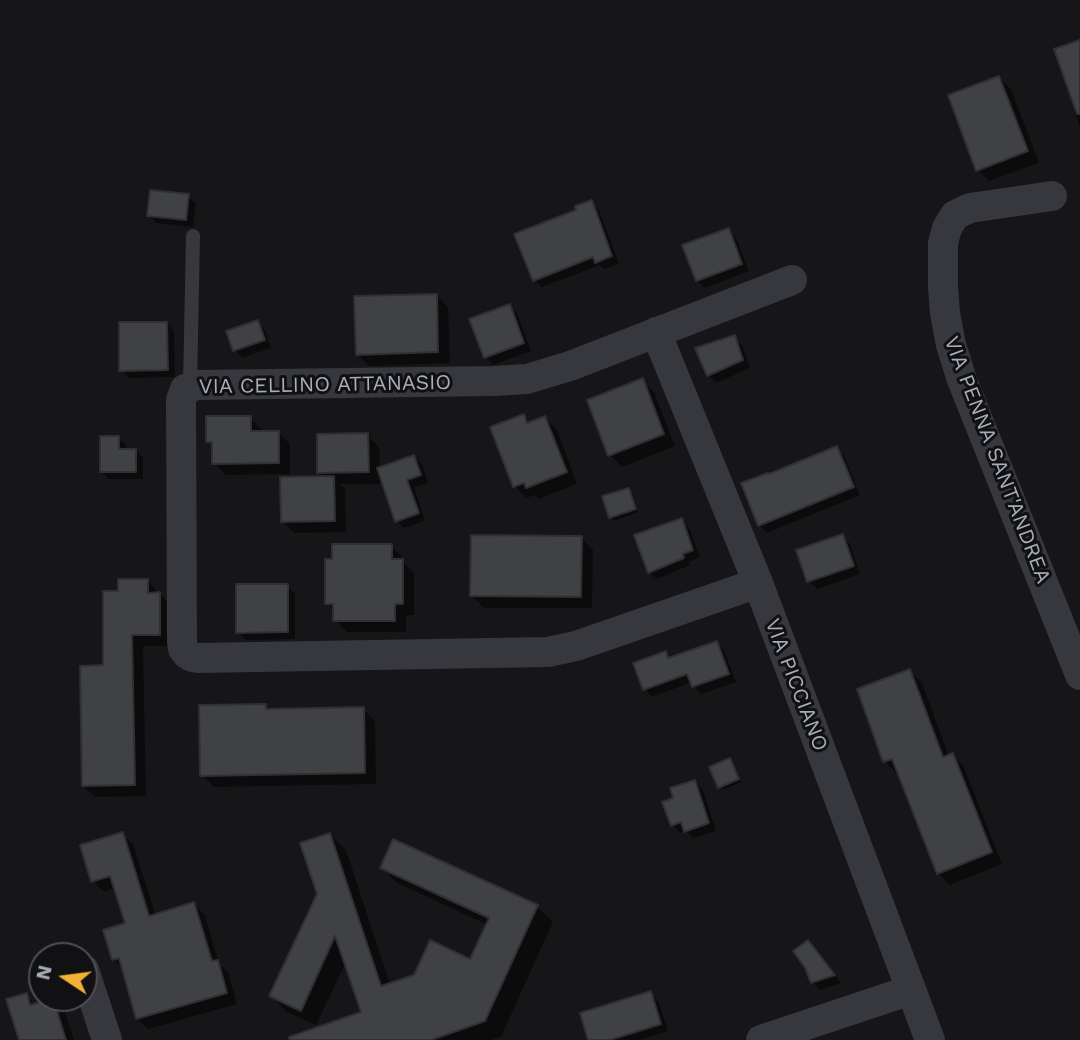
<!DOCTYPE html>
<html>
<head>
<meta charset="utf-8">
<style>
	body { margin:0 }
	#map { position:relative; width:1080px; height:1040px; overflow:hidden; background:#161618; font-family:"Work Sans",sans-serif }
	canvas { display:block }
	.north { position:absolute; left:28px; top:942px; width:70px; height:70px; box-sizing:border-box; background:#111113; border:2px solid #4d4f55; border-radius:50%; rotate:283deg; font-size:19px; font-weight:700; line-height:28px; text-align:center; color:#a8adb8 }
	.north::after { content:''; display:block; margin:auto; width:24px; height:32px; background:#f2b134; clip-path:polygon(50% 0,100% 100%,50% 72%,0 100%) }
</style>
</head>
<body>
<div id="map">
<canvas width="1080" height="1040"></canvas>
<div class="north">N</div>
</div>
<script>
const c = document.querySelector('canvas').getContext('2d');
c.lineJoin = 'round';
function fillPath(path, color) { c.fillStyle = color; c.fill(path, 'evenodd'); }
const poly = rows => new Path2D(rows.map(r => 'M' + r).join(''));
function strokePath(path, color, width, dash) { c.strokeStyle = color; c.lineWidth = width; c.lineCap = dash ? 'butt' : 'round'; c.setLineDash(dash || []); c.stroke(path); }
function label(font, color, halo, rows, align = 'center') {
  c.font = font + ' "Work Sans",sans-serif'; c.lineWidth = 6; c.setLineDash([]); c.textBaseline = 'middle'; c.strokeStyle = halo; c.fillStyle = color; for (const [text, x, y, turn = 0] of rows) {
    c.save(); c.translate(x, y); c.rotate((+turn || 0) * Math.PI / 180); c.textAlign = isNaN(turn) ? turn : align; if (halo) c.strokeText(text, 0, 0); c.fillText(text, 0, 0); c.restore();
  }
}
const shadow = poly([
	[1080,42,1080,127,1074,111,1078,110],
	[999,78,1011,89,1039,163,989,181,978,170],
	[188,196,196,204,193,227,156,223,149,215],
	[591,202,599,210,619,264,604,269,600,265,542,287,534,280,578,211],
	[729,230,736,238,749,271,705,288,697,280],
	[436,295,448,307,450,363,369,366,357,354],
	[510,306,517,313,531,351,493,365,486,357],
	[258,322,265,330,271,348,242,358,235,350],
	[167,324,174,331,175,377,129,378,121,370],
	[734,337,742,345,750,368,716,383,708,375],
	[642,380,654,392,675,446,622,467,610,455],
	[523,416,531,423,545,418,557,430,577,484,539,499,535,495,526,498,515,486],
	[250,418,262,430,262,433,278,432,290,444,290,474,226,475,214,463,214,447,208,441],
	[367,435,379,447,380,468,414,457,422,464,428,483,414,487,425,521,404,528,397,521,380,474,380,484,340,484,345,489,346,532,294,533,283,521,324,478,319,472],
	[118,438,126,445,126,450,136,450,143,458,143,479,109,479,102,472],
	[837,448,844,456,860,495,767,533,759,525],
	[629,490,632,493,638,512,614,521,611,517],
	[681,520,689,528,700,557,689,562,690,565,657,579,649,572],
	[842,536,850,544,860,574,817,589,809,581],
	[581,538,593,550,592,608,484,608,472,596],
	[391,546,403,558,403,562,414,573,414,615,406,615,406,632,347,632,335,620,335,611,327,603],
	[147,580,171,606,172,646,143,646,146,796,95,797,83,786,120,592],
	[287,586,295,594,295,639,246,640,238,632],
	[717,643,724,650,736,682,701,694,694,686,692,682,652,697,645,689,665,653,671,659],
	[910,671,922,683,949,757,953,755,964,767,1002,864,950,885,938,873,899,772,896,773,885,761],
	[266,706,270,710,363,709,375,721,376,784,214,787,202,775],
	[730,760,733,764,741,782,723,790,719,787],
	[695,782,703,790,716,831,693,838,686,831,680,833,672,825,675,799],
	[122,834,133,844,156,916,194,904,205,915,219,964,228,972,237,1004,148,1029,137,1018,123,969,114,959,127,924,116,888,104,892,93,881],
	[330,835,346,850,390,984,471,961,488,925,397,883,382,868,537,907,553,922,501,1037,491,1040,297,1040,363,1013,346,962,316,1025,287,1012,271,996,319,894],
	[808,942,816,950,841,983,820,990,812,982],
	[650,993,658,1000,668,1031,640,1040,590,1040],
	[26,995,36,1005,53,1000,65,1012,74,1040,21,1040]
]);
const building = poly([
	[1080,40,1080,114,1077,114,1054,49,1080,40],
	[999,76,1028,151,976,171,948,95,999,76],
	[150,190,189,194,186,220,147,216,150,190],
	[592,200,612,256,595,263,593,257,533,281,514,234,576,210,575,206,592,200],
	[729,228,742,264,696,281,682,245,729,228],
	[437,294,438,352,356,355,354,296,437,294],
	[510,304,524,343,484,358,469,319,510,304],
	[258,320,265,340,233,351,226,331,258,320],
	[119,322,167,322,168,370,119,371,119,322],
	[735,335,743,360,707,376,695,348,735,335],
	[643,378,664,434,608,456,587,400,643,378],
	[524,414,527,423,545,416,567,472,526,488,524,483,513,487,490,427,524,414],
	[206,416,251,416,251,431,279,431,279,463,212,464,212,442,206,442,206,416],
	[368,433,369,472,317,473,317,434,368,433],
	[100,436,119,436,119,449,136,449,136,472,100,472,100,436],
	[837,446,854,487,758,526,741,483,768,473,769,474,837,446],
	[414,455,421,475,407,480,419,513,395,522,377,468,414,455],
	[334,476,335,521,281,522,280,477,334,476],
	[629,488,636,509,609,518,602,496,629,488],
	[682,518,693,550,683,554,684,558,648,573,634,535,682,518],
	[843,534,854,566,807,582,796,550,843,534],
	[471,535,582,536,581,597,470,596,471,535],
	[332,544,392,544,392,559,403,559,403,604,395,604,395,621,333,621,333,604,325,604,325,559,332,559,332,544],
	[118,579,148,579,148,593,160,592,160,635,132,635,135,785,82,786,80,666,103,665,103,591,118,591,118,579],
	[236,584,288,584,288,632,236,633,236,584],
	[717,641,729,674,692,687,687,674,643,690,633,663,666,651,668,658,717,641],
	[910,669,943,757,953,753,992,852,937,874,892,759,883,762,857,689,910,669],
	[266,704,266,709,364,707,365,773,200,776,199,705,266,704],
	[730,758,739,779,718,788,709,767,730,758],
	[695,780,709,823,684,832,681,822,671,826,662,802,673,798,670,788,695,780],
	[123,832,149,916,194,902,212,961,218,960,227,993,136,1019,119,958,112,960,103,930,125,923,110,876,91,882,80,845,123,832],
	[330,833,381,986,414,975,430,940,470,959,489,918,380,868,393,839,538,905,485,1021,431,1040,290,1040,289,1037,361,1012,335,936,301,1011,269,996,317,894,300,843,330,833],
	[808,940,835,975,811,983,805,968,793,951,808,940],
	[651,991,661,1024,610,1040,588,1040,580,1013,651,991],
	[27,993,30,1005,53,998,66,1040,19,1040,6,999,27,993]
]);
const service = poly([
	[190,386,193,236]
]);
const minor = poly([
	[1052,196,970,208,955,215,947,228,943,243,943,287,945,313,951,345,962,380,1080,675],
	[656,332,758,583,930,1040],
	[758,583,576,646,548,652,198,658,192,657,187,654,183,649,182,642,181,400,185,389,197,385,493,381,527,379,570,366,792,280],
	[84,970,107,1040],
	[761,1040,911,990]
]);
const streetNames = [
	["VIA CELLINO ATTANASIO",325,385,-1],
	["VIA PENNA SANT'ANDREA",997,460,69],
	["VIA PICCIANO",796,685,69]
];
fillPath(shadow, '#0007');
fillPath(building, '#404145');
strokePath(building, '#303034', 2);
strokePath(service, '#37383d', 14);
strokePath(minor, '#37383d', 30);
label('21px', '#a8adb8', '#111113', streetNames);
</script>
</body>
</html>
